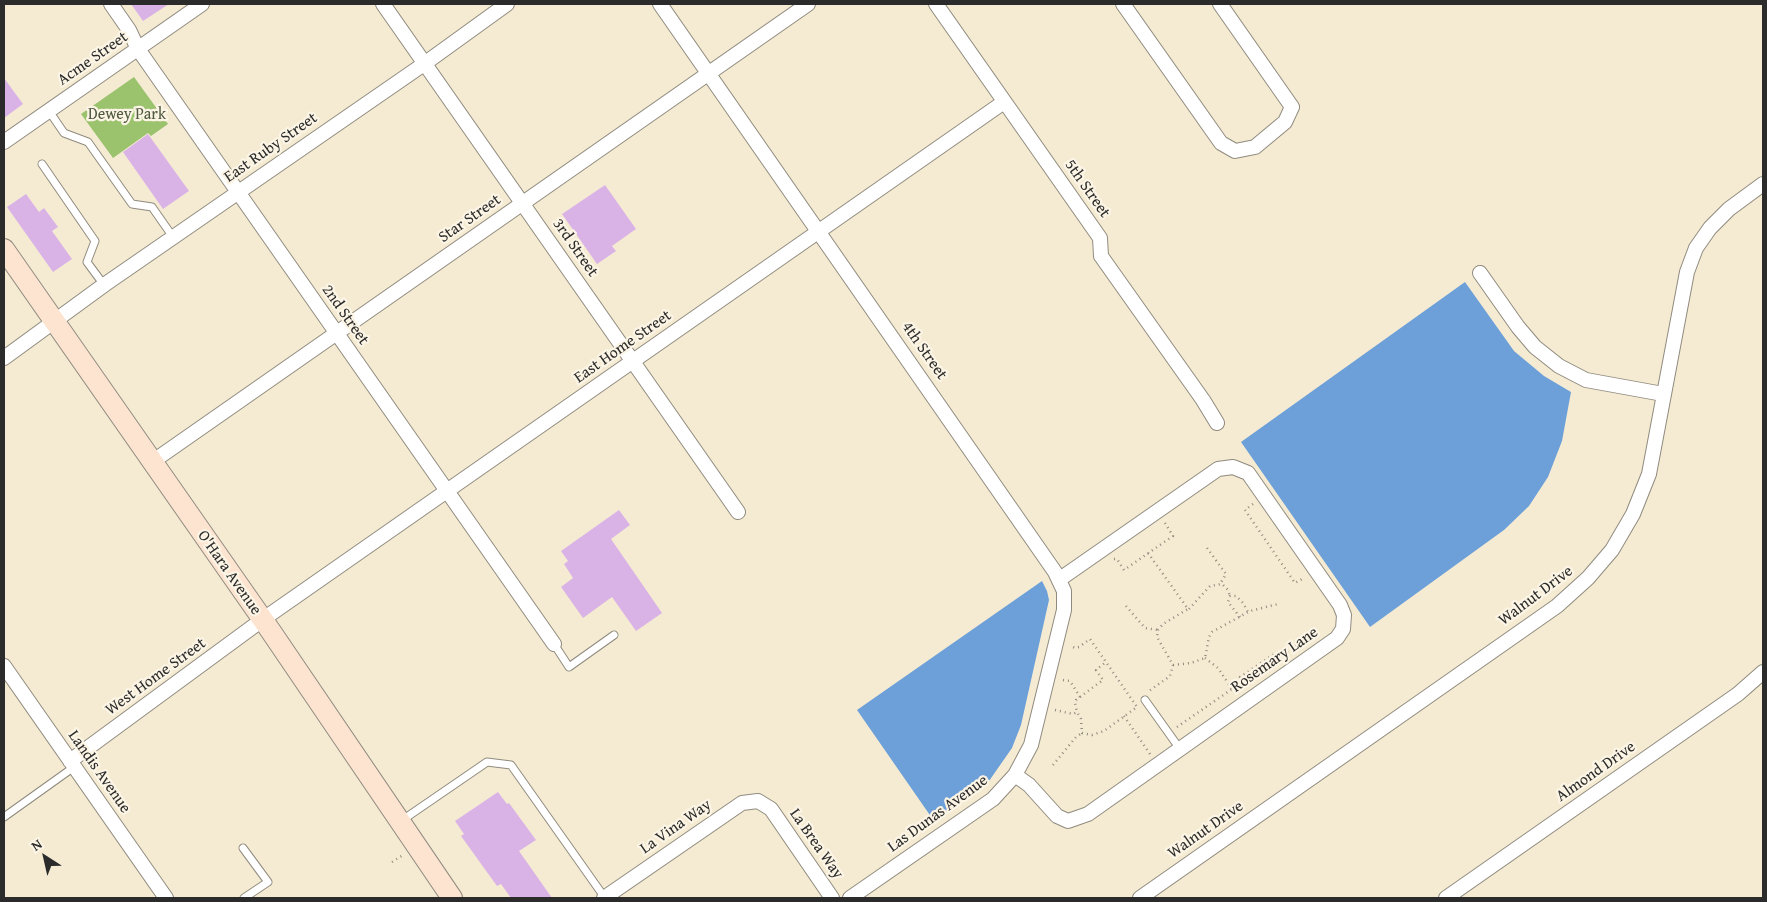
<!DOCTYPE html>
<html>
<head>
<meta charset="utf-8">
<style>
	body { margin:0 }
	#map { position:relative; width:1767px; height:902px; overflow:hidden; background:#f5ebd3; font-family:"Gentium Book Plus",serif }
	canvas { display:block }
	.frame { position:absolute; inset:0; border:5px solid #2b2b2b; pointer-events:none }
	.north { position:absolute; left:20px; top:832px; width:50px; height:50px; -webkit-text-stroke:4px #fcf5e5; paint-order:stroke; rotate:325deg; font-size:14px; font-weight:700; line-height:20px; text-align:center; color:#2b2b2b }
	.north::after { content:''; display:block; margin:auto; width:18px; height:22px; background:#2b2b2b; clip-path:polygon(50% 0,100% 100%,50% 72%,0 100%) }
</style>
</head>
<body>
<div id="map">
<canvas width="1767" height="902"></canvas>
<div class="frame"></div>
<div class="north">N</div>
</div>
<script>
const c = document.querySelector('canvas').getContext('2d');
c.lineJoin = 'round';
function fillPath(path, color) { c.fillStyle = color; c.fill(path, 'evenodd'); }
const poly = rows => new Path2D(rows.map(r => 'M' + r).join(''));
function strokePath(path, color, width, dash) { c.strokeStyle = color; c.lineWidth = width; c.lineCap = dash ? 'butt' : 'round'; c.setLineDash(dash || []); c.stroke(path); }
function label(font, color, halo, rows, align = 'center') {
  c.font = font + ' "Gentium Book Plus",serif'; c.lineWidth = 4.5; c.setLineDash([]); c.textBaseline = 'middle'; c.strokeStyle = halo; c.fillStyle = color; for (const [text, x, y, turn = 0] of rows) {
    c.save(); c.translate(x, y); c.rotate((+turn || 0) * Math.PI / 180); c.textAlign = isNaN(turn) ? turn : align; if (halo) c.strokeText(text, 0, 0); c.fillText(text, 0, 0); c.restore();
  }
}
const green = poly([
	[134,77,168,124,151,136,148,133,113,158,81,114]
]);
const water = poly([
	[1465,282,1514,351,1544,376,1571,392,1562,441,1548,477,1529,506,1504,530,1370,627,1241,442],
	[1042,581,1047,591,1049,600,1021,725,1012,748,989,781,934,821,857,710]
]);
const building = poly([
	[131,4,169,4,143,21],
	[4,78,23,104,4,118],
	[148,134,189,191,163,209,123,152],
	[605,185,636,229,612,246,616,251,597,264,562,214],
	[26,194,39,212,44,208,58,227,52,231,72,259,53,272,7,207],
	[619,510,630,525,611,539,662,613,636,631,612,597,583,618,561,587,573,578,564,564,568,561,561,551],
	[498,792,507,804,509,803,536,840,519,851,552,898,511,898,501,884,497,886,461,836,464,834,455,821]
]);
const path = poly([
	[1253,504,1245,510,1295,583,1304,578],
	[1207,548,1226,574,1220,584],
	[1148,553,1188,609,1163,624,1158,630,1157,637,1173,665,1170,676,1149,691],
	[1114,559,1117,559,1124,570,1173,536,1165,523],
	[1126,606,1145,628,1158,630],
	[1189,609,1210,586,1222,584,1228,590,1230,596],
	[1240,617,1228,602,1230,596,1236,596,1243,603,1248,612],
	[1205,658,1218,668,1232,689,1243,682,1240,677,1276,653,1279,658,1313,633],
	[1173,665,1191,663,1205,658,1209,637,1212,632,1250,611,1278,604],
	[1063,680,1070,681,1080,697,1076,700,1075,703,1077,712],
	[1080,697,1103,680,1096,670,1106,662],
	[1055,710,1073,714,1077,712,1081,719,1082,733,1092,735,1104,731,1137,707,1090,639,1079,647,1075,648,1071,646],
	[1124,716,1150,754],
	[1177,727,1232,689],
	[1053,765,1076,737,1082,733],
	[392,862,403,855]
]);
const service = poly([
	[49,111,64,133,88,142,132,204,152,207,173,237],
	[42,164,95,241,87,262,104,285],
	[554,644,569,667,614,635],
	[1145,700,1180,749],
	[4,817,74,767],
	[401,821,487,762,511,765,605,898],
	[243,848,268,882,244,898]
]);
const minor = poly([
	[111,4,129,30,138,49,554,644],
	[383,4,738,512],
	[660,4,1055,572,1064,591,1064,610,1031,745,1015,775,993,799,850,898],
	[936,4,1100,238,1101,256,1203,400,1217,423],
	[1123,4,1221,143,1235,151,1255,147,1285,122,1292,107,1220,4],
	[4,142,202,4],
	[1480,273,1518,327,1535,347,1559,366,1586,380,1663,394],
	[4,358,104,285,424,64,507,4],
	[152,462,808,4],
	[4,666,166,898],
	[70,761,262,620,1004,102],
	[1015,775,1029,785,1057,816,1068,821,1088,814,1337,638,1343,629,1344,615,1340,605,1248,473,1233,467,1218,469,1060,579],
	[604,898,742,803,758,801,771,809,832,898],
	[1140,898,1557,606,1588,578,1612,550,1633,514,1649,474,1687,272,1696,248,1710,228,1729,209,1763,184],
	[1446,898,1738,694,1763,672]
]);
const secondary = poly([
	[4,249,270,630,452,898]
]);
const streetNames = [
	["Acme Street",93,59,-35],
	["East Ruby Street",271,148,-35],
	["5th Street",1087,189,55],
	["Star Street",470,219,-35],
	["3rd Street",575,248,55],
	["2nd Street",345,315,55],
	["East Home Street",623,347,-35],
	["4th Street",924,351,55],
	["O'Hara Avenue",229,573,55],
	["Walnut Drive",1536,596,-37],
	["Rosemary Lane",1275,660,-35],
	["West Home Street",156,677,-36],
	["Landis Avenue",99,772,55],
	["Almond Drive",1596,772,-35],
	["Las Dunas Avenue",938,814,-36],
	["La Vina Way",676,827,-35],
	["Walnut Drive",1206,830,-35],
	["La Brea Way",816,844,55]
];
const parkNames = [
	["Dewey Park",127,115]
];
fillPath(green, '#9bc26d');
fillPath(water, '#6da0d8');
fillPath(building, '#dab3e6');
strokePath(service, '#908b7f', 9);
strokePath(minor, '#908b7f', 16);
strokePath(secondary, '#908b7f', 22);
strokePath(path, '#908b7f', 2.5, [1, 4]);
strokePath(service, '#fff', 7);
strokePath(minor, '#fff', 14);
strokePath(secondary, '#fde4d1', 20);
label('16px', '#2b2b2b', '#fcf5e5', streetNames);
label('16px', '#4d583f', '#fcf5e5', parkNames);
</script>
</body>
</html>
